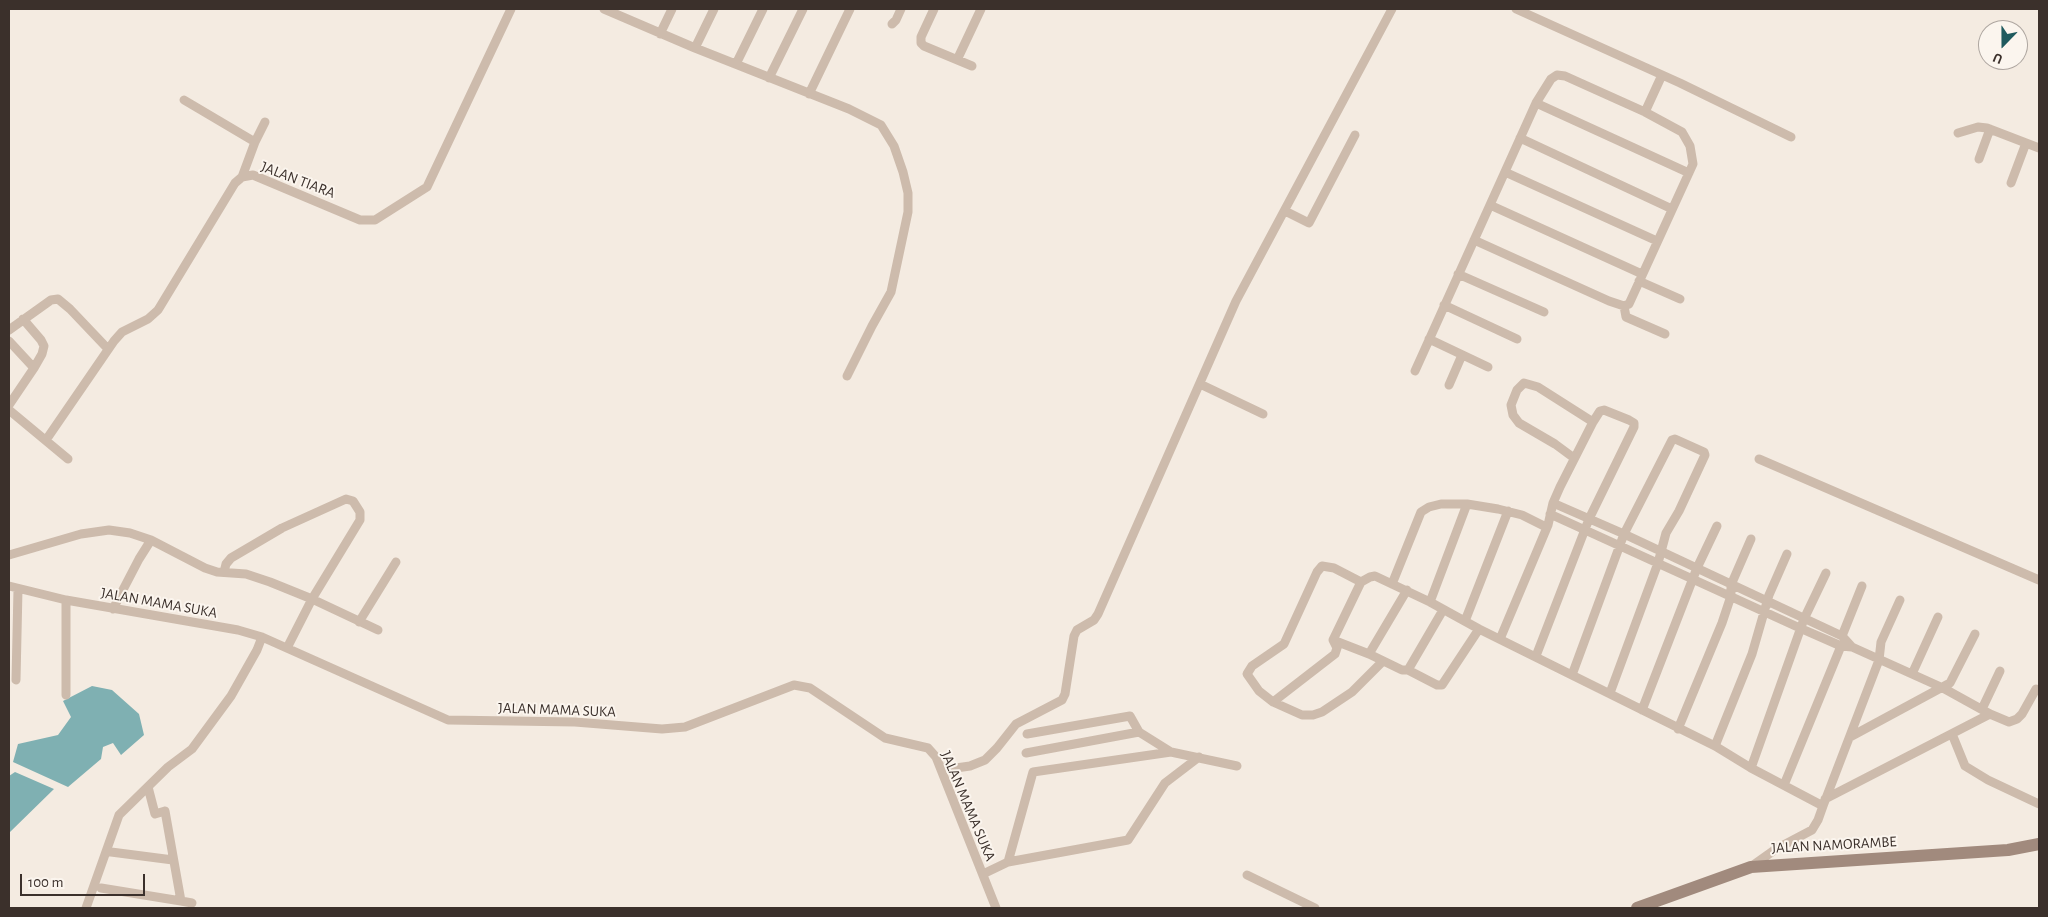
<!DOCTYPE html>
<html>
<head>
<meta charset="utf-8">
<style>
	body { margin:0 }
	#map { position:relative; width:2048px; height:917px; overflow:hidden; background:#f4ebe1; font-family:"Alegreya Sans",sans-serif }
	canvas { display:block }
	.frame { position:absolute; inset:0; border:10px solid #3b302b; pointer-events:none }
	.north { position:absolute; left:1978px; top:20px; width:50px; height:50px; box-sizing:border-box; background:#fbf5ee; border:1px solid #aea6a0; border-radius:50%; rotate:202deg; font-size:14px; font-weight:700; line-height:20px; text-align:center; color:#3b302b }
	.north::after { content:''; display:block; margin:auto; width:18px; height:22px; background:#1f5a5e; clip-path:polygon(50% 0,100% 100%,50% 72%,0 100%) }
	.scale { position:absolute; left:20px; top:874px; width:125px; height:22px; box-sizing:border-box; border:2px solid #3b302b; border-top:0; padding-left:6px; font-size:15px; line-height:18px; white-space:nowrap; color:#3b302b; -webkit-text-stroke:4px #fbf5ee; paint-order:stroke }
</style>
</head>
<body>
<div id="map">
<canvas width="2048" height="917"></canvas>
<div class="frame"></div>
<div class="north">U</div>
<div class="scale">100 m</div>
</div>
<script>
const c = document.querySelector('canvas').getContext('2d');
c.lineJoin = 'round';
function fillPath(path, color) { c.fillStyle = color; c.fill(path, 'evenodd'); }
const poly = rows => new Path2D(rows.map(r => 'M' + r).join(''));
function strokePath(path, color, width, dash) { c.strokeStyle = color; c.lineWidth = width; c.lineCap = dash ? 'butt' : 'round'; c.setLineDash(dash || []); c.stroke(path); }
function label(font, color, halo, rows, align = 'center') {
  c.font = font + ' "Alegreya Sans",sans-serif'; c.lineWidth = 4; c.setLineDash([]); c.textBaseline = 'middle'; c.strokeStyle = halo; c.fillStyle = color; for (const [text, x, y, turn = 0] of rows) {
    c.save(); c.translate(x, y); c.rotate((+turn || 0) * Math.PI / 180); c.textAlign = isNaN(turn) ? turn : align; if (halo) c.strokeText(text, 0, 0); c.fillText(text, 0, 0); c.restore();
  }
}
const water = poly([
	[92,686,112,690,139,714,144,735,121,755,113,743,103,747,101,759,68,787,13,762,18,744,58,735,71,717,63,701],
	[15,772,54,789,9,833,9,776]
]);
const minor = poly([
	[604,9,695,48,849,109,881,125,894,146,903,172,908,193,908,212,891,292,872,326,847,376],
	[934,9,921,37,921,43,924,46,972,66],
	[1516,9,1680,83,1791,137],
	[892,24,896,20,901,9],
	[660,34,672,9],
	[695,48,714,9],
	[957,60,981,9],
	[736,64,763,9],
	[769,78,803,9],
	[809,94,850,9],
	[184,100,255,142,242,177],
	[1536,103,1689,173],
	[1958,133,1978,127,1987,128,2039,148],
	[1520,138,1672,209],
	[255,142,265,122],
	[1979,159,1990,129],
	[1505,172,1657,241],
	[2011,183,2026,143],
	[1490,205,1642,274],
	[1285,211,1309,223,1355,135],
	[1474,240,1609,301,1624,306,1629,304,1693,164,1690,146,1682,132,1645,112],
	[1458,274,1544,312],
	[1639,281,1680,299],
	[1444,305,1517,339],
	[1624,306,1626,317,1665,334],
	[9,330,51,300,58,299,70,309,108,349],
	[1429,339,1488,367],
	[9,341,34,368],
	[1415,371,1536,103,1551,79,1557,75,1565,76,1645,112,1662,75],
	[1200,384,1263,414],
	[1449,385,1462,355],
	[9,405,34,368,42,354,44,346,41,340,23,319],
	[9,410,68,459],
	[46,440,114,341,122,332,148,319,158,310,235,183,242,177,253,175,360,220,375,220,427,187,511,9],
	[1574,458,1555,444,1519,423,1513,415,1511,405,1517,390,1524,383,1538,387,1593,422],
	[1759,459,2039,580],
	[1553,503,1624,534,1842,636,1852,647],
	[1550,514,1802,629,1841,646,1852,647,1943,688,1990,714,2009,722,2017,719,2022,714,2036,689],
	[9,555,81,534,109,530,130,533,151,540,205,568,217,572,246,574,270,582,312,599,378,630],
	[224,572,226,564,231,558,282,528,346,499,353,501,360,512,360,520,312,599,287,648],
	[1361,582,1334,568,1322,566,1317,572,1284,644,1252,666,1247,674,1259,691,1273,702,1302,715,1313,715,1322,712,1352,692,1383,661],
	[1392,584,1421,512,1429,507,1441,504,1467,504,1498,509,1522,515,1546,527],
	[9,586,66,600,238,630,262,637,448,720,575,722,662,729,685,727,794,685,810,688,885,738,928,748,936,757,996,908],
	[1430,602,1467,504],
	[113,609,139,559,151,540],
	[1465,621,1508,511],
	[359,622,396,562],
	[1842,636,1862,586],
	[1500,639,1548,525,1553,503,1560,487,1593,422,1600,411,1604,410,1629,420,1634,423,1634,427,1589,519,1536,656],
	[1333,640,1361,582,1370,577,1375,576,1430,602,1479,629],
	[1369,654,1407,590],
	[1408,670,1443,610],
	[1912,674,1938,617],
	[1572,675,1624,534,1672,440,1675,439,1704,452,1705,455,1679,511,1666,533,1658,563,1610,693],
	[16,680,18,589],
	[66,695,66,600],
	[1273,702,1335,654,1337,648,1333,640,1369,654,1402,670,1408,670,1437,685,1442,685,1479,629,1715,746,1751,768,1823,806,1818,820,1812,830,1776,849,1752,866],
	[1982,709,2000,671],
	[1642,710,1697,568,1717,526],
	[1678,729,1722,623,1731,596,1731,585,1751,539],
	[1027,734,1130,716,1139,732],
	[1952,734,1965,766,1988,780,2039,804],
	[1850,737,1950,683,1975,634],
	[1715,746,1752,654,1769,595,1787,554],
	[1026,753,1139,732,1171,752],
	[940,767,956,768,970,766,985,760,997,748,1016,724,1062,700,1065,694,1074,636,1077,630,1094,620,1098,614,1236,301,1392,9],
	[1751,768,1804,619,1826,573],
	[1784,785,1841,646],
	[1825,799,1990,714],
	[1823,806,1879,660,1881,642,1900,600],
	[111,852,173,860],
	[1008,862,1128,840,1165,783,1199,757],
	[983,874,1008,862,1033,772,1171,752,1237,766],
	[1247,875,1315,908],
	[101,888,181,901,165,811,155,814,148,787],
	[181,901,192,903],
	[86,908,119,815,168,767,192,749,231,696,257,650,262,637]
]);
const secondary = poly([
	[1637,908,1751,867,2008,850,2039,844]
]);
const streetNames = [
	["JALAN TIARA",298,180,21],
	["JALAN MAMA SUKA",159,603,10],
	["JALAN MAMA SUKA",557,710,2],
	["JALAN MAMA SUKA",968,806,67],
	["JALAN NAMORAMBE",1834,845,-3]
];
fillPath(water, '#7fb0b2');
strokePath(minor, '#cdbbac', 9);
strokePath(secondary, '#a18a7d', 12);
label('15px', '#3b302b', '#fbf5ee', streetNames);
</script>
</body>
</html>
